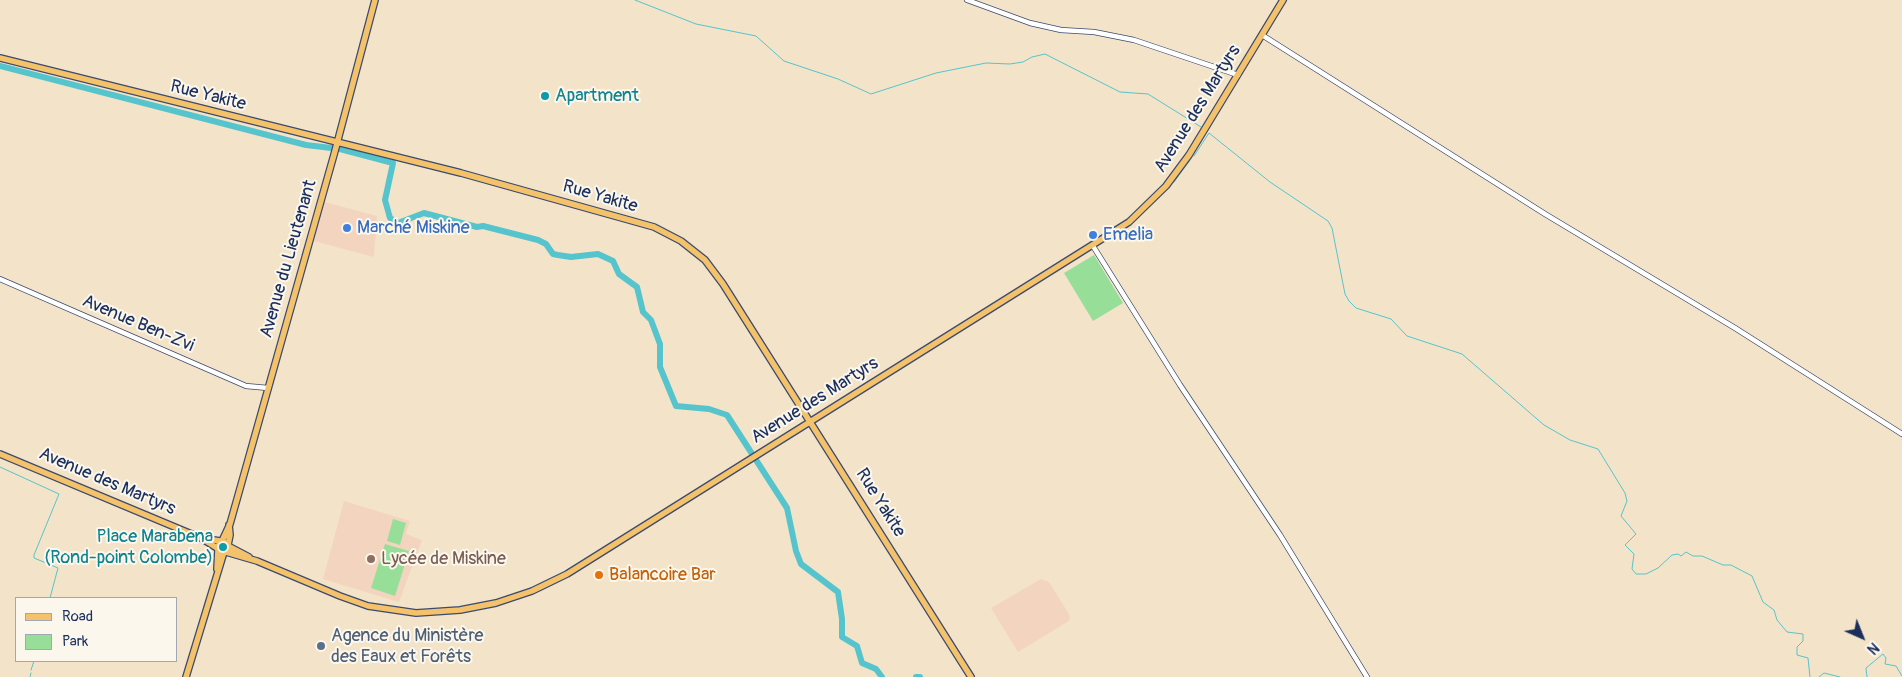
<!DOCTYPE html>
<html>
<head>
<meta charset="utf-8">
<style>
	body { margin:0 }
	#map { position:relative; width:1902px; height:677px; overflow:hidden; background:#f3e3c8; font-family:Pangolin,sans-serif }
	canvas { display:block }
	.legend { position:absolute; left:15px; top:597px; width:162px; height:65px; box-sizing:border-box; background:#fbf7ec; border:1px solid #a1a7b3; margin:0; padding:6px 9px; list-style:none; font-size:15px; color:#1b2f5e }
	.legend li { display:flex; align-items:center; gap:10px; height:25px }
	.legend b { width:25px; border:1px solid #a1a7b3 }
	.north { position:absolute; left:1837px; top:612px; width:50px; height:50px; -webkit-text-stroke:4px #fbf7ec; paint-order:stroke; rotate:136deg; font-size:14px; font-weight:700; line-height:20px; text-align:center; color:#1b2f5e }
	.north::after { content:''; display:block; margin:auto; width:18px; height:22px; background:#1b2f5e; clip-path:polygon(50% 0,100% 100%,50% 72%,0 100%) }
</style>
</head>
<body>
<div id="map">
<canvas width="1902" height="677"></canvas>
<ul class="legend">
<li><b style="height:6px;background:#f3c26a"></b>Road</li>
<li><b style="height:14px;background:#97df99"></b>Park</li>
</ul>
<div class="north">N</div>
</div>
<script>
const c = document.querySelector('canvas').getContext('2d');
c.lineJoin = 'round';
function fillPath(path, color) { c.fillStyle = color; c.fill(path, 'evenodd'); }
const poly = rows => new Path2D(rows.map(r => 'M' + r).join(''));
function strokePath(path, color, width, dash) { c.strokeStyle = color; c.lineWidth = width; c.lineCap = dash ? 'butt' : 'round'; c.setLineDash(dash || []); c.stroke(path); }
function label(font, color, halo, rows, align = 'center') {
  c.font = font + ' Pangolin,sans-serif'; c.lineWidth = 4; c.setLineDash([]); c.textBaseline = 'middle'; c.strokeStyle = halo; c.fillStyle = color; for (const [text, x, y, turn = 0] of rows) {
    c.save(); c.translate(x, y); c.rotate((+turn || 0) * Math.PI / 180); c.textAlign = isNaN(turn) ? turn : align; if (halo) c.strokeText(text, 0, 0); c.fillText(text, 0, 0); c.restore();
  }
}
const built = poly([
	[324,202,377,216,374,257,314,241],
	[344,501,410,521,406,534,422,540,399,602,323,579],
	[1041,579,1049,582,1070,616,1069,621,1018,652,991,608]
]);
const green = poly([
	[1094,255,1123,303,1093,321,1064,273],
	[393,519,406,523,400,545,387,541],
	[385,544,409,551,395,596,371,588]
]);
const stream = poly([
	[635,0,696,24,756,36,784,61,838,79,871,94,936,73,986,63,1010,64,1023,62,1032,57,1045,54,1120,92,1148,94,1201,127],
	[1194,156,1209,133,1270,182,1328,221,1332,228,1345,294,1349,301,1356,308,1391,319,1407,336,1462,354,1544,425,1570,440,1598,449,1625,493,1627,501,1621,516,1636,534,1625,545,1634,554,1632,569,1636,574,1646,574,1658,568,1672,555,1678,554,1681,556,1686,552,1693,556,1702,556,1723,565,1731,565,1752,576,1763,602,1774,610,1777,620,1787,632,1803,634,1803,641,1797,647,1797,655,1808,658,1810,677],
	[1174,182,1190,160],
	[0,467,59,494,34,555,34,558,58,568,50,598],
	[31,670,34,661],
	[30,677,31,673],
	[1819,677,1824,673,1840,677],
	[1867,677,1866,668,1883,654,1886,658,1885,664,1896,666,1902,676]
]);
const river = poly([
	[0,66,306,145,340,149,393,163,385,200,390,218,398,223,424,213,477,227,483,226,538,240,546,244,553,254,558,255,571,257,598,254,613,261,619,274,637,287,643,312,651,320,660,344,660,367,676,406,709,409,727,415,787,508,796,551,801,564,838,592,842,619,842,637,857,646,862,663,876,669,882,677],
	[916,677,920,677]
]);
const minor = poly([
	[967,0,1030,23,1061,30,1094,32,1134,40,1238,75],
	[1262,35,1545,214,1735,328,1902,434],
	[1093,246,1180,385,1280,535,1367,677],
	[0,279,246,386,268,388]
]);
const major = poly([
	[0,58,461,173,654,227,681,241,705,260,723,284,971,677],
	[0,454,201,538,217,548],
	[201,538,220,541],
	[222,541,230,524,335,151,375,0],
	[228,544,221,541,217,548,222,552,227,550,230,535,229,525],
	[228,546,249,557],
	[226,552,257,561,340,596,368,606,416,613,460,610,496,603,532,591,567,574,1129,222,1166,186,1189,155,1283,0],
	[217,569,218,550],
	[186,677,224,552]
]);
const markers = [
	[545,96,5,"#0f9aa8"],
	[347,228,5,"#3f7fe0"],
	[1093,235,5,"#3f7fe0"],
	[223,547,5,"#0f9aa8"],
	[371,559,5,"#8d6e63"],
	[599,575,5,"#e8710a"],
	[321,646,5,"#5c6f8a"]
];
const streetNames = [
	["Rue Yakite",208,96,14],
	["Avenue des Martyrs",1198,109,-58],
	["Rue Yakite",600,197,16],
	["Avenue du Lieutenant",289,259,-74],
	["Avenue Ben-Zvi",138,324,23],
	["Avenue des Martyrs",815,401,-32],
	["Avenue des Martyrs",107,482,23],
	["Rue Yakite",880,503,58]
];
const cultureNames = [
	["Apartment",555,96],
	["Place Marabena",213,537,"right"],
	["(Rond-point Colombe)",213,558,"right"]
];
const shopNames = [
	["Marché Miskine",357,228],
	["Emelia",1103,235]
];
const educationNames = [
	["Lycée de Miskine",381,559]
];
const foodNames = [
	["Balancoire Bar",609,575]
];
const serviceNames = [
	["Agence du Ministère",331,636],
	["des Eaux et Forêts",331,657]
];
fillPath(built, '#f3d4bf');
fillPath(green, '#97df99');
strokePath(stream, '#56c4cc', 1);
strokePath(river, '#56c4cc', 6);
strokePath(minor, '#3b4a6e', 6);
strokePath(major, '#3b4a6e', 8);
strokePath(minor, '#fff', 4.5);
strokePath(major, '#f3c26a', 5.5);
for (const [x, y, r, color] of markers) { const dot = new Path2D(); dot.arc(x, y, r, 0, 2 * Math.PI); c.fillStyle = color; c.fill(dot); strokePath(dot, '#fbf7ec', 2); }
label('18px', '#1b2f5e', '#fbf7ec', streetNames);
label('18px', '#0d838f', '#fbf7ec', cultureNames, 'left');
label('18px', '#366cbe', '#fbf7ec', shopNames, 'left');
label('18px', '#785e54', '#fbf7ec', educationNames, 'left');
label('18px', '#c56008', '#fbf7ec', foodNames, 'left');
label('18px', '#4e5e75', '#fbf7ec', serviceNames, 'left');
</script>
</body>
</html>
